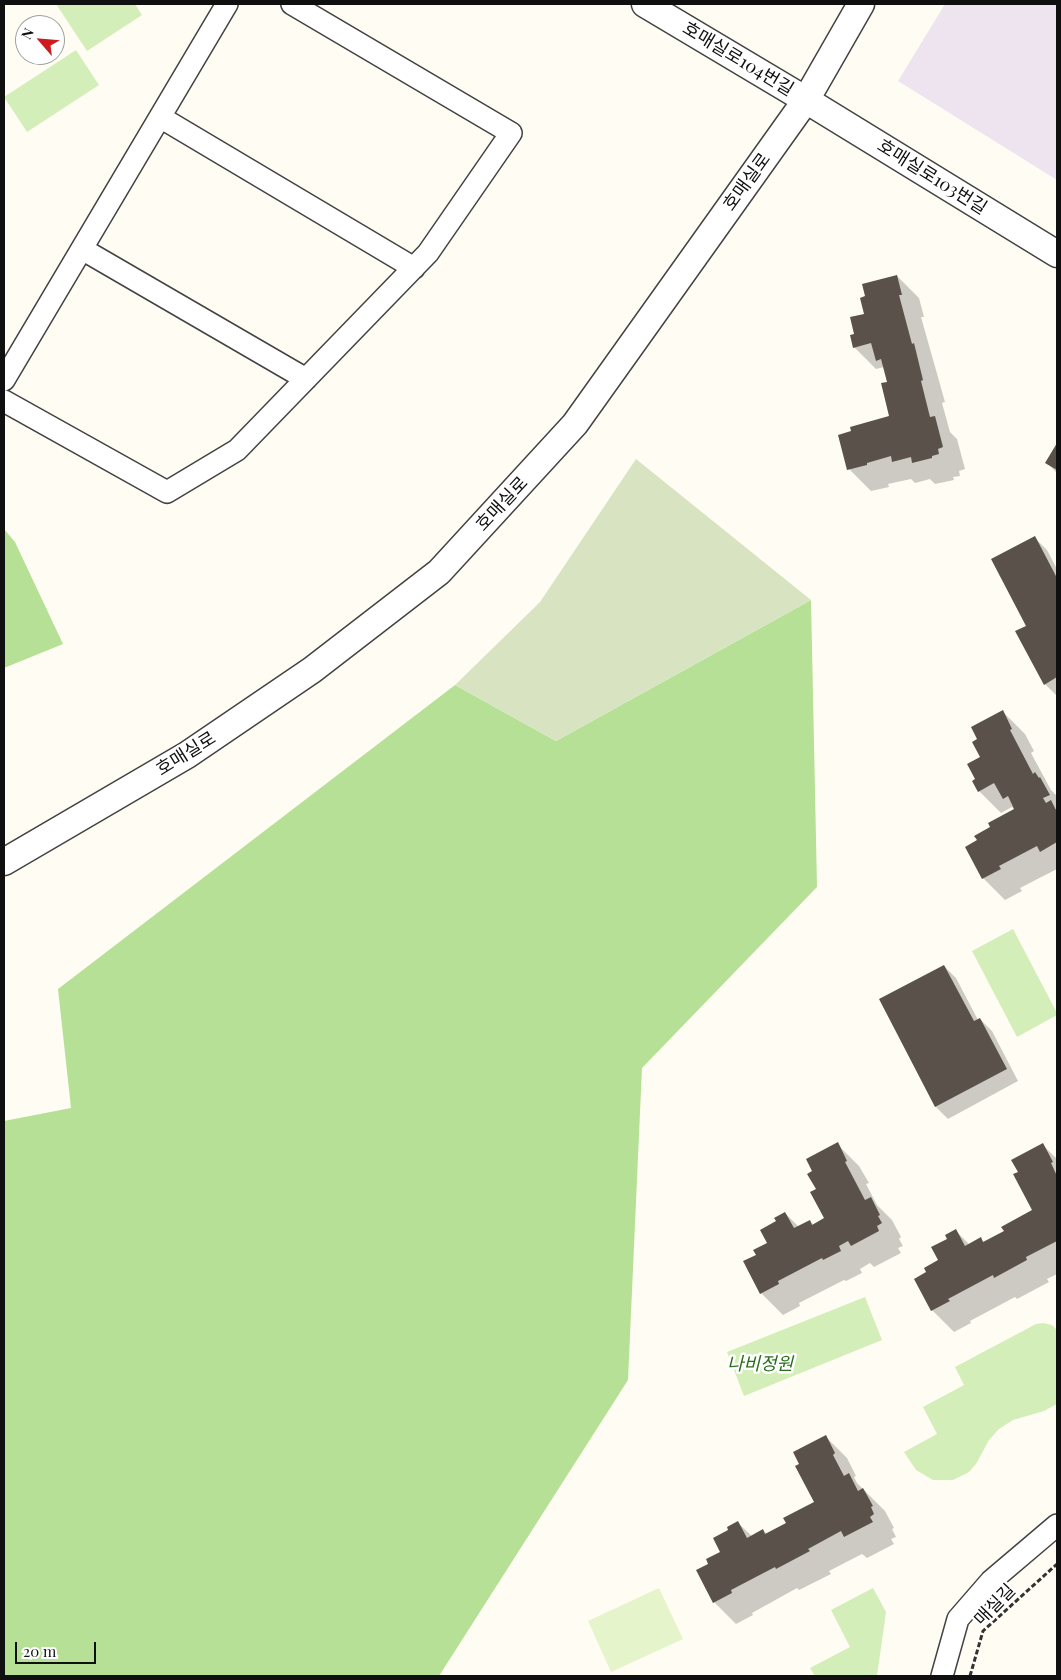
<!DOCTYPE html>
<meta charset="utf-8">
<style>
body{margin:0}
#map{position:relative;width:1061px;height:1680px;overflow:hidden;background:#fffdf3;font-family:"Playfair Display",serif}
canvas{display:block}
.frame{position:absolute;inset:0;border:5px solid #101010;pointer-events:none}
.north{position:absolute;left:15px;top:15px;width:50px;height:50px;box-sizing:border-box;background:#fff;border:1px solid #9f9f9f;border-radius:50%;rotate:297deg;font-size:14px;font-weight:700;line-height:20px;text-align:center;color:#101010}
.north::after{content:'';display:block;margin:auto;width:18px;height:22px;background:#cd1b20;clip-path:polygon(50% 0,100% 100%,50% 72%,0 100%)}
.scale{position:absolute;left:15px;top:1642px;width:81px;height:22px;box-sizing:border-box;border:2px solid #101010;border-top:0;padding-left:6px;font-size:15px;line-height:18px;white-space:nowrap;color:#101010;-webkit-text-stroke:4px #fff;paint-order:stroke}
</style>
<div id="map">
<canvas width="1061" height="1680"></canvas>
<div class="frame"></div>
<div class="north">N</div>
<div class="scale">20 m</div>
</div>
<script>
const c = document.querySelector('canvas').getContext('2d');
c.lineJoin = 'round';
function fillPath(path, color) { c.fillStyle = color; c.fill(path, 'evenodd'); }
const poly = rows => new Path2D(rows.map(r => 'M' + r).join(''));
function stroke(path, color, width, dash) { c.strokeStyle = color; c.lineWidth = width; c.lineCap = dash ? 'butt' : 'round'; c.setLineDash(dash || []); c.stroke(path); }
function write(font, color, halo, rows, align = 'center') {
  c.font = font + ' "Playfair Display","Noto Sans KR",serif'; c.lineWidth = 5; c.setLineDash([]); c.textBaseline = 'middle'; c.strokeStyle = halo; c.fillStyle = color; for (const [text, x, y, turn = 0] of rows) {
    c.save(); c.translate(x, y); c.rotate((+turn || 0) * Math.PI / 180); c.textAlign = isNaN(turn) ? turn : align; if (halo) c.strokeText(text, 0, 0); c.fillText(text, 0, 0); c.restore();
  }
}
const industrial = poly([
 [945,4,1057,4,1057,180,898,81]
]);
const green = poly([
 [56,4,135,4,142,15,87,51],
 [76,50,99,85,27,132,4,97],
 [1013,929,1057,1013,1057,1015,1017,1037,972,951],
 [865,1297,882,1340,744,1396,727,1352],
 [1043,1323,1052,1325,1057,1330,1057,1404,1044,1411,1013,1420,999,1429,989,1440,976,1464,969,1472,953,1480,933,1480,916,1470,904,1452,937,1434,923,1407,964,1385,955,1367,1036,1324],
 [873,1588,886,1612,877,1676,815,1676,810,1668,850,1647,831,1610]
]);
const forest = poly([
 [4,529,15,542,63,644,4,668],
 [811,600,817,887,642,1068,628,1380,439,1676,4,1676,4,1121,71,1108,58,989,455,685,556,741]
]);
const cemetery = poly([
 [636,459,811,600,556,741,455,685,540,602]
]);
const pitch = poly([
 [659,1588,683,1639,611,1672,588,1621]
]);
const shadow = poly([
 [897,276,919,298,924,317,921,317,945,402,942,403,950,432,957,439,965,469,959,471,960,476,953,477,954,480,935,484,930,479,915,483,911,479,888,484,889,487,871,491,849,469,853,432,891,417,888,383,884,367,876,369,854,347,855,335,865,315],
 [1057,445,1057,473,1047,463],
 [1035,538,1047,550,1057,569,1057,696,1045,684,1028,626],
 [1003,712,1025,734,1034,751,1031,753,1051,790,1057,796,1057,869,1020,888,1022,891,1005,900,983,878,979,841,992,828,1015,810,1012,807,1001,813,979,791,977,779,982,757,979,740],
 [944,966,956,978,978,1020,980,1019,992,1031,1018,1081,948,1119,936,1107,880,1000],
 [837,1144,859,1166,869,1183,866,1184,877,1205,892,1220,901,1237,899,1239,903,1246,898,1248,901,1253,874,1267,870,1263,860,1269,862,1273,846,1281,844,1280,799,1303,800,1306,783,1315,761,1293,757,1255,769,1243,778,1222,785,1213,799,1227,810,1221,814,1225,825,1219,817,1190],
 [1043,1145,1057,1159,1057,1274,1047,1279,1049,1282,1017,1299,1015,1297,970,1321,971,1323,954,1332,932,1310,928,1273,940,1261,948,1239,956,1231,970,1245,981,1239,984,1243,1005,1232,1034,1211,1019,1173],
 [825,1436,847,1458,856,1476,854,1477,857,1483,885,1511,894,1528,892,1529,896,1537,891,1539,894,1544,867,1558,862,1554,829,1571,831,1574,799,1590,797,1588,752,1613,753,1615,736,1624,714,1602,710,1564,722,1552,730,1531,738,1523,752,1536,763,1530,767,1534,787,1524,815,1502]
]);
const building = poly([
 [897,275,902,295,899,295,912,344,914,343,923,380,921,381,930,417,935,416,943,447,938,449,939,454,932,456,932,458,912,463,911,457,892,462,891,456,867,463,867,465,847,470,838,435,851,431,850,427,889,416,881,383,887,382,881,359,876,361,871,343,853,348,850,335,854,334,850,317,864,314,860,298,865,296,862,284],
 [1057,443,1057,470,1045,463],
 [1035,536,1057,578,1057,677,1044,685,1015,631,1026,626,991,559],
 [1003,710,1012,729,1010,730,1033,774,1035,772,1039,778,1040,777,1050,795,1043,798,1046,803,1051,800,1057,812,1057,842,1040,852,1037,846,999,866,1001,869,982,879,965,847,977,840,974,836,990,827,988,823,1014,809,1008,796,1003,799,994,783,978,792,972,781,975,779,967,764,980,757,972,742,977,739,971,727],
 [944,965,974,1021,980,1018,1007,1069,935,1107,879,999],
 [838,1142,847,1161,845,1162,865,1200,871,1197,880,1215,878,1216,882,1223,877,1226,879,1231,851,1246,848,1241,839,1246,841,1251,823,1260,822,1258,778,1281,779,1284,760,1294,743,1261,756,1255,753,1250,767,1243,760,1230,776,1221,774,1218,785,1212,794,1228,810,1220,812,1225,824,1218,810,1192,816,1189,807,1174,812,1171,806,1159],
 [1043,1143,1053,1162,1051,1163,1057,1176,1057,1241,1026,1257,1027,1260,994,1278,993,1275,948,1299,950,1301,931,1311,914,1279,926,1272,924,1268,938,1260,931,1247,947,1239,945,1235,956,1229,965,1246,981,1237,983,1242,1004,1231,1001,1227,1032,1210,1013,1174,1018,1172,1011,1160],
 [826,1435,835,1453,833,1455,844,1476,849,1473,858,1491,863,1488,873,1506,871,1507,874,1514,870,1517,873,1522,844,1537,841,1531,808,1549,810,1551,776,1569,775,1567,731,1590,732,1593,713,1603,696,1570,708,1564,706,1559,720,1552,713,1538,728,1530,727,1527,738,1521,747,1538,763,1529,765,1534,786,1523,783,1518,814,1502,795,1466,799,1464,793,1452]
]);
const path = poly([
 [970,1676,983,1631,1057,1564]
]);
const minor = poly([
 [160,117,414,268],
 [82,249,306,379],
 [4,380,227,4],
 [4,401,167,492,237,450,428,253,511,133,292,4],
 [942,1676,958,1619,991,1581,1057,1525]
]);
const tertiary = poly([
 [645,4,806,100,1057,254],
 [4,862,187,755,312,670,439,572,575,424,806,100,861,4]
]);
const streetNames = [
 ["호매실로104번길",738,59,31],
 ["호매실로103번길",932,177,32],
 ["호매실로",747,182,-54],
 ["호매실로",502,504,-47],
 ["호매실로",186,754,-32],
 ["매실길",995,1605,-46]
];
const parkNames = [
 ["나비정원",760,1364]
];
fillPath(industrial, '#eee4ef');
fillPath(green, '#d3eeb8');
fillPath(forest, '#b6e096');
fillPath(cemetery, '#d8e4c1');
fillPath(pitch, '#e5f4cb');
fillPath(shadow, '#0003');
fillPath(building, '#5a514b');
stroke(minor, '#434343', 24);
stroke(tertiary, '#434343', 29);
stroke(path, '#323232', 3, [5, 2.5]);
stroke(minor, '#fff', 21);
stroke(tertiary, '#fff', 26);
write('18px', '#101010', '#fff', streetNames);
write('italic 18px', '#296e1a', '#fff', parkNames);
</script>
